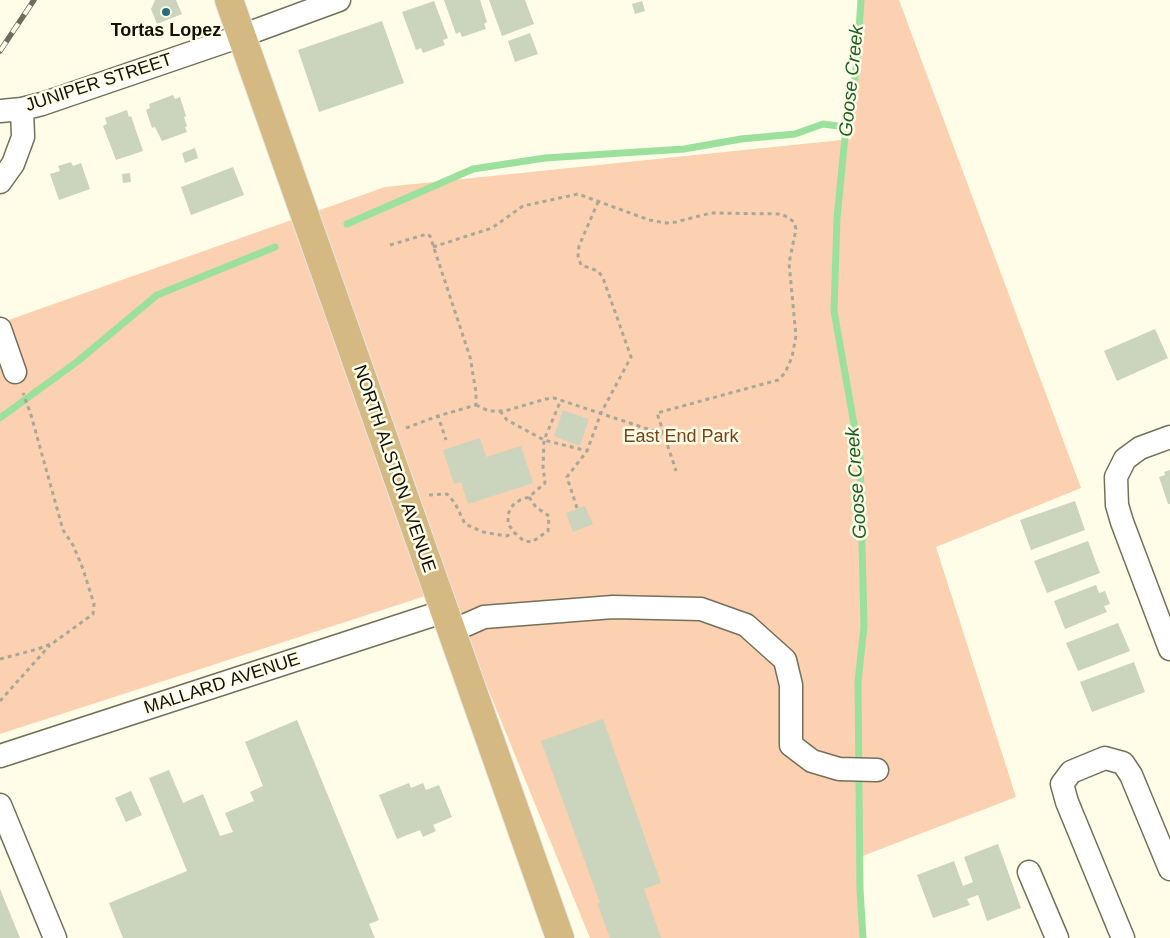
<!DOCTYPE html>
<style>
body{margin:0}
canvas{display:block;background:#fffde8}
</style>
<canvas width="1170" height="938"></canvas>
<script>
const c = document.querySelector('canvas').getContext('2d');
c.lineJoin = 'round';
function fillPath(path, color) { c.fillStyle = color; c.fill(path, 'evenodd'); }
const poly = rows => new Path2D(rows.map(r => 'M' + r).join(''));
function stroke(path, color, width, dash) { c.strokeStyle = color; c.lineWidth = width; c.lineCap = dash ? 'butt' : 'round'; c.setLineDash(dash || []); c.stroke(path); }
function write(font, color, halo, rows, align = 'center') {
  c.font = font + ' Arial,sans-serif'; c.lineWidth = 5; c.setLineDash([]); c.textBaseline = 'middle'; c.strokeStyle = halo; c.fillStyle = color; for (const [text, x, y, turn = 0] of rows) {
    c.save(); c.translate(x, y); c.rotate((+turn || 0) * Math.PI / 180); c.textAlign = isNaN(turn) ? turn : align; if (halo) c.strokeText(text, 0, 0); c.fillText(text, 0, 0); c.restore();
  }
}
const green = poly([
 [860,0,899,0,1081,488,936,547,1016,797,860,857,860,889,863,938,590,938,447,589,0,734,0,323,385,187,851,139,860,60,853,42]
]);
const stream = poly([
 [861,0,857,59,853,97,846,127,837,218,834,311,860,458,864,626,858,682,860,889,863,938],
 [347,224,473,169,545,158,684,149,741,139,795,134,823,124,846,127],
 [0,418,78,361,157,295,275,247]
]);
const building = poly([
 [155,0,176,0,182,14,157,24,151,9],
 [444,0,480,0,487,22,484,24,486,29,462,37,460,32,456,34],
 [489,0,525,0,534,24,502,36],
 [434,1,448,38,443,40,445,45,423,53,421,48,416,50,402,12],
 [642,1,645,11,635,14,632,4],
 [382,21,404,83,319,112,298,50],
 [530,33,538,54,515,62,508,41],
 [173,95,175,99,180,97,186,116,184,117,187,126,185,127,187,132,162,141,155,127,152,128,146,110,150,108,149,104],
 [127,110,129,117,131,116,143,151,116,160,103,126,107,124,105,118],
 [195,148,198,158,185,163,182,153],
 [71,162,73,166,81,163,90,189,59,200,50,174,60,171,58,166],
 [233,167,244,195,191,215,181,187],
 [130,173,131,182,123,183,122,174],
 [1155,329,1168,358,1117,381,1104,351],
 [563,410,589,419,580,446,554,436],
 [480,438,486,457,521,446,533,483,468,504,461,482,454,484,443,450],
 [1170,470,1170,504,1168,504,1159,477,1165,475,1164,472],
 [1075,501,1085,530,1031,550,1020,520],
 [585,506,593,524,573,532,566,513],
 [1088,541,1100,573,1047,593,1034,561],
 [1096,585,1099,593,1105,591,1110,604,1104,606,1107,612,1065,629,1054,601],
 [1118,623,1130,651,1078,671,1066,643],
 [1134,662,1145,692,1092,712,1080,682],
 [603,719,661,883,644,889,661,938,610,938,597,903,600,903,541,741],
 [297,720,379,920,369,924,375,938,123,938,109,903,187,871,149,778,169,770,183,803,203,794,220,836,233,832,225,813,254,801,250,792,263,786,245,742],
 [409,783,411,788,423,783,426,790,439,785,452,817,433,825,436,831,423,837,420,830,397,839,379,795],
 [131,791,142,815,126,822,115,798],
 [998,844,1021,908,987,921,978,895,967,899,970,905,933,918,917,875,954,861,963,886,973,882,964,857],
 [0,889,20,938,0,938]
]);
const path = poly([
 [390,245,427,234,430,236,470,357,476,392,476,405,438,416,446,440],
 [433,247,492,228,523,206,578,194,649,220,666,223,676,222,711,213,781,214,789,218,794,222,796,229,789,263,796,336,792,357,785,373,778,380,657,413,676,471],
 [476,405,489,411,505,411,546,399,554,398,663,434],
 [500,411,507,420,544,440,587,451],
 [406,428,438,416],
 [429,495,447,494,455,503,465,524,483,532,506,536,515,533],
 [529,497,536,507,549,516,548,531,532,542,524,541,515,533,508,524,508,514,513,505,520,500,529,497,545,483,543,467,544,440,561,400],
 [577,508,567,477,587,451,601,413,631,357,603,278,598,271,581,265,578,256,579,246,598,202],
 [0,659,38,649,53,643,93,614,94,604,83,569,73,545,63,530,31,415,23,393],
 [0,701,50,645]
]);
const minor = poly([
 [0,111,22,109,42,104,241,36,339,0],
 [0,182,13,164,23,137,22,109],
 [0,329,15,372],
 [1170,437,1140,448,1125,459,1116,477,1117,505,1122,522,1170,649],
 [452,631,484,617,613,607,701,609,746,625,785,660,791,685,791,745,812,761,839,769,877,770],
 [0,756,445,611],
 [0,805,55,938],
 [1029,872,1057,938],
 [1123,938,1067,802,1062,784,1071,772,1105,758,1123,763,1131,775,1170,869]
]);
const major = poly([
 [229,0,560,938]
]);
const rail = poly([
 [0,51,34,0]
]);
const markers = [
 [166,12,5,"#266e7a"]
];
const poiNames = [
 ["Tortas Lopez",166,31]
];
const streetNames = [
 ["JUNIPER STREET",99,83,-18],
 ["NORTH ALSTON AVENUE",394,469,71],
 ["MALLARD AVENUE",222,684,-18]
];
const parkNames = [
 ["East End Park",681,437]
];
const waterNames = [
 ["Goose Creek",852,81,-84],
 ["Goose Creek",857,483,-94]
];
fillPath(green, '#fbd1b1');
stroke(stream, '#9ce09e', 7);
fillPath(building, '#cbd4bc');
stroke(minor, '#737059', 25);
stroke(major, '#e7e7e6', 30);
stroke(path, '#a9a797', 3, [4, 4]);
stroke(minor, '#fff', 22);
stroke(major, '#d4b983', 28);
stroke(rail, '#6e6d5f', 5.5);
stroke(rail, '#fffde8', 4, [11]);
for (const [x, y, r, color] of markers) { const dot = new Path2D(); dot.arc(x, y, r, 0, 2 * Math.PI); c.fillStyle = color; c.fill(dot); stroke(dot, '#fffde8', 2); }
write('bold 18px', '#121108', '#fffde8', poiNames);
write('18px', '#121108', '#fffde8', streetNames);
write('18px', '#734319', '#fffde8', parkNames);
write('italic 19px', '#1a5f23', '#fffde8', waterNames);
</script>
